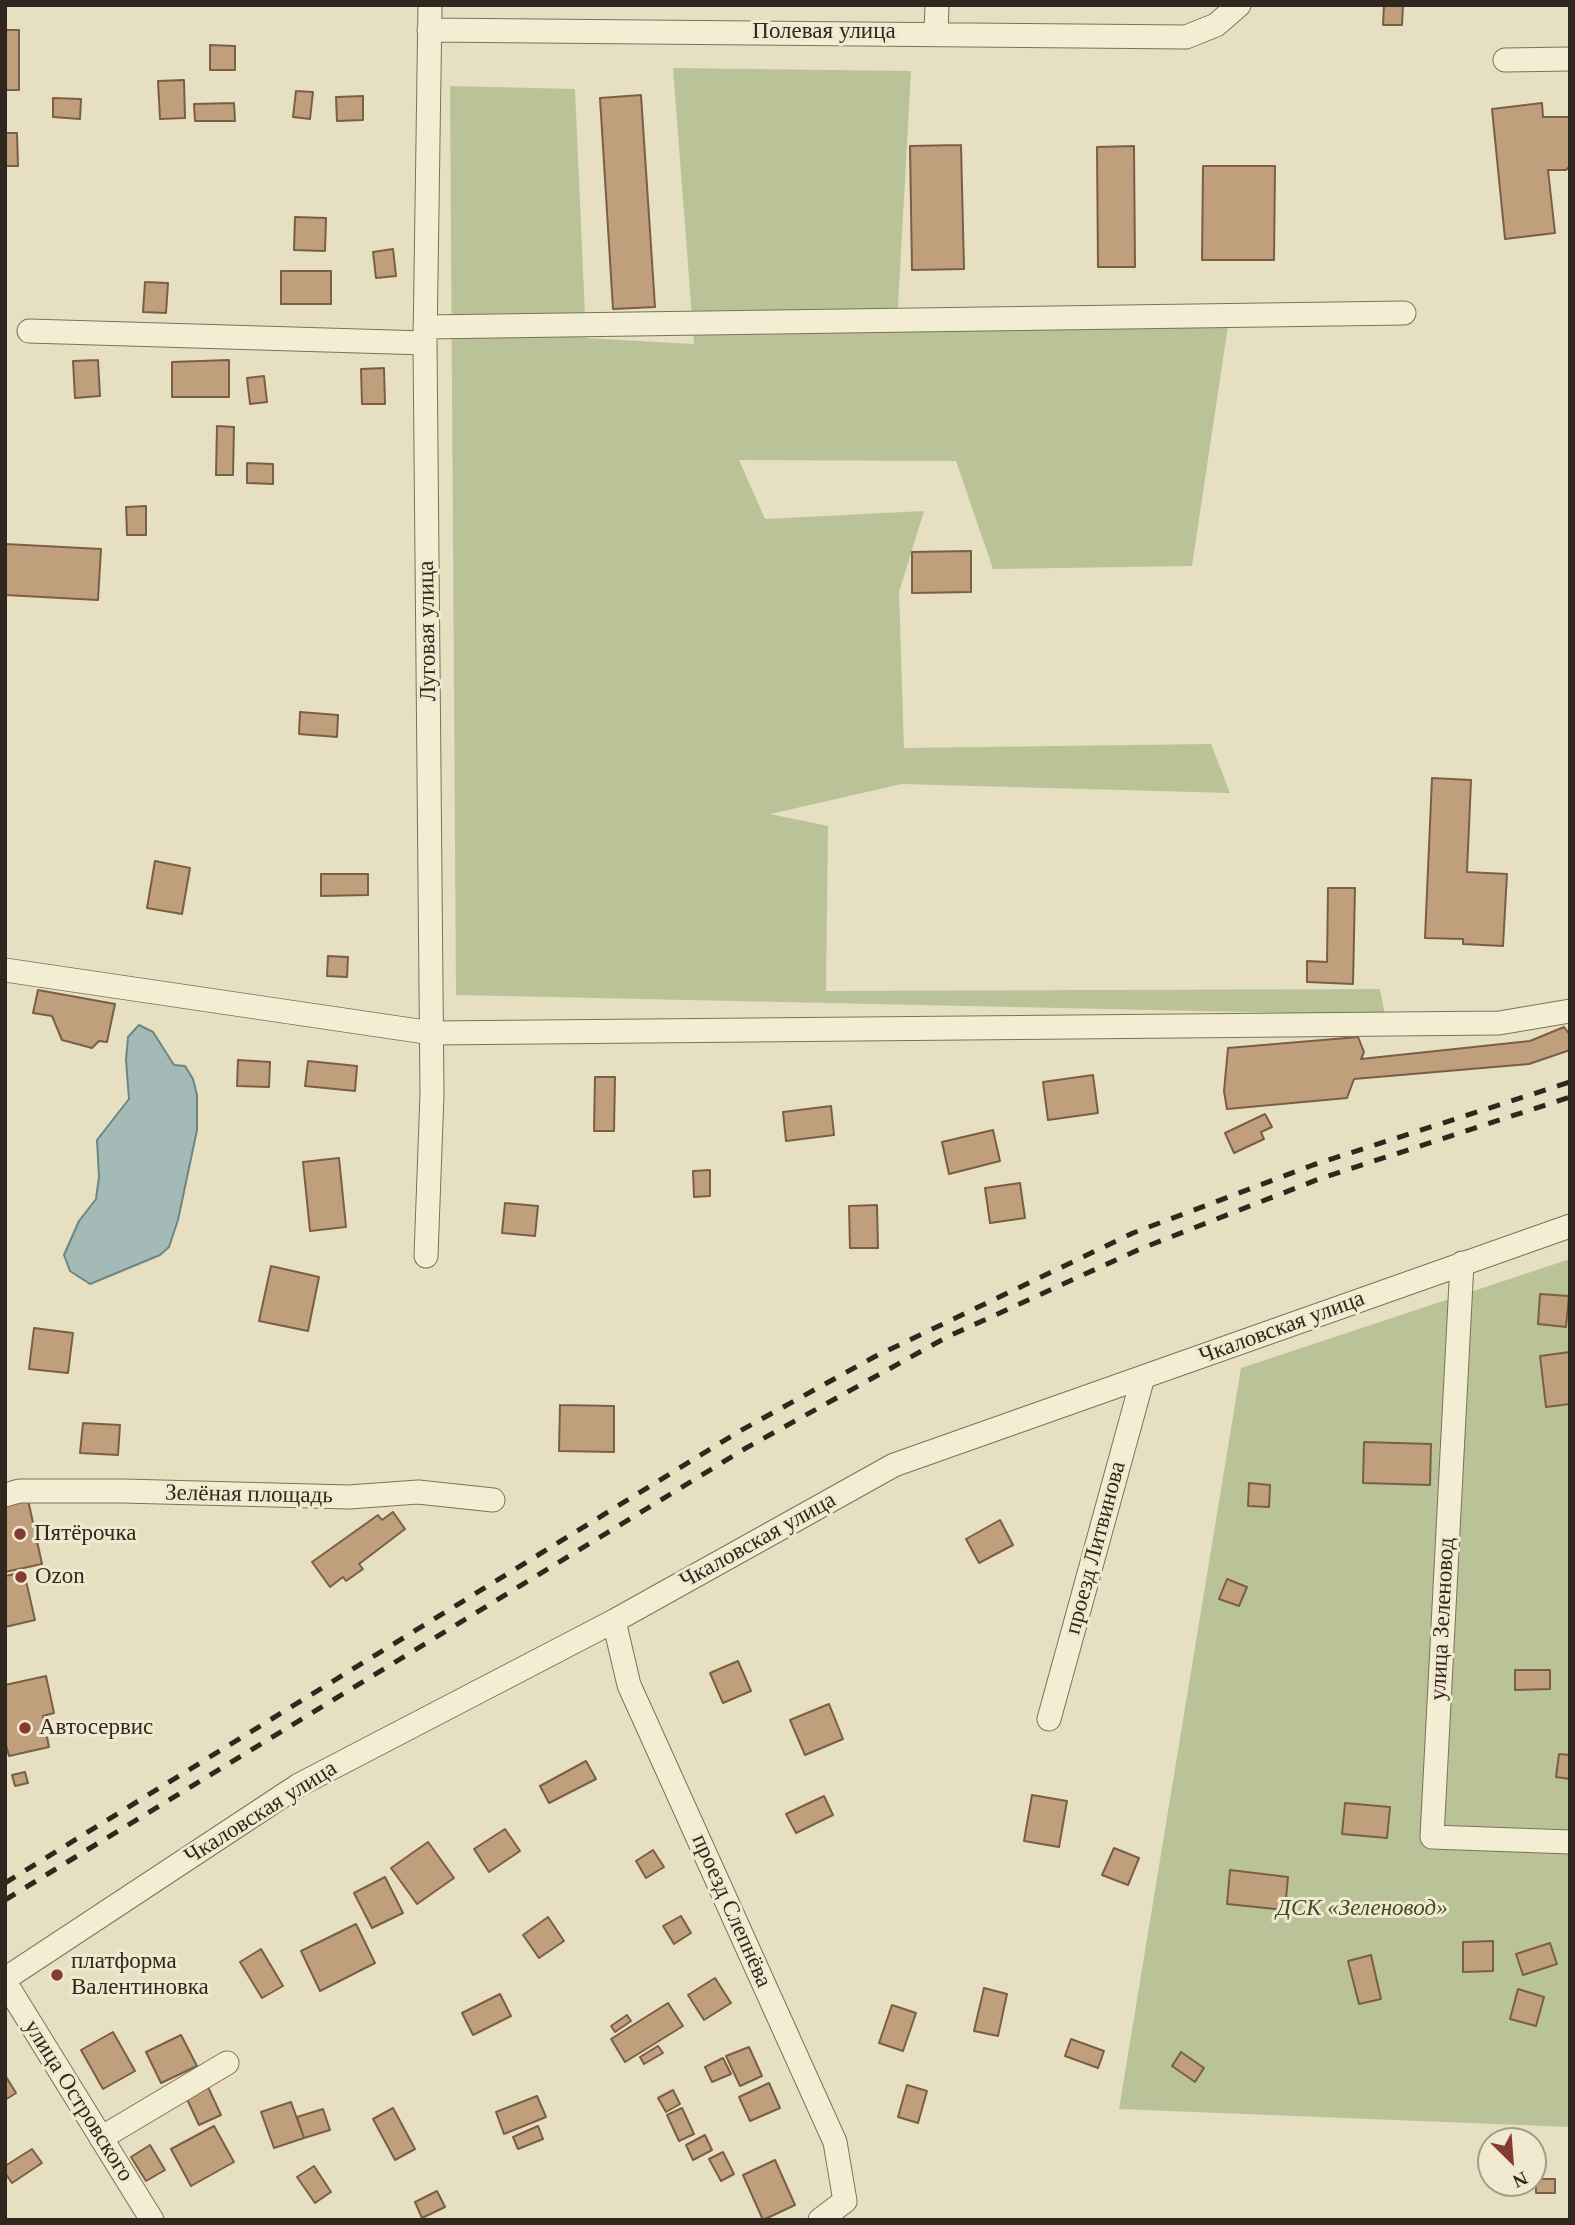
<!DOCTYPE html>
<meta charset="utf-8">
<style>
body{margin:0}
#map{position:relative;width:1575px;height:2225px;overflow:hidden;background:#e7dfc2;font-family:Georgia,serif}
canvas{display:block}
.frame{position:absolute;inset:0;border:7px solid #30281e;pointer-events:none}
.north{position:absolute;left:1477px;top:2127px;width:70px;height:70px;box-sizing:border-box;background:#f0e9d0;border:2px solid #a39c89;border-radius:50%;rotate:155deg;font-size:19px;font-weight:700;line-height:28px;text-align:center;color:#30281e}
.north::after{content:'';display:block;margin:auto;width:24px;height:32px;background:#853a34;clip-path:polygon(50% 0,100% 100%,50% 72%,0 100%)}
</style>
<div id="map">
<canvas width="1575" height="2225"></canvas>
<div class="frame"></div>
<div class="north">N</div>
</div>
<script>
const c = document.querySelector('canvas').getContext('2d');
c.lineJoin = 'round';
function fillPath(path, color) { c.fillStyle = color; c.fill(path, 'evenodd'); }
const poly = rows => new Path2D(rows.map(r => 'M' + r).join(''));
function stroke(path, color, width, dash) { c.strokeStyle = color; c.lineWidth = width; c.lineCap = dash ? 'butt' : 'round'; c.setLineDash(dash || []); c.stroke(path); }
function write(font, color, halo, rows, align = 'center') {
  c.font = font + ' Georgia,serif'; c.lineWidth = 6; c.setLineDash([]); c.textBaseline = 'middle'; c.strokeStyle = halo; c.fillStyle = color; for (const [text, x, y, turn = 0] of rows) {
    c.save(); c.translate(x, y); c.rotate((+turn || 0) * Math.PI / 180); c.textAlign = isNaN(turn) ? turn : align; if (halo) c.strokeText(text, 0, 0); c.fillText(text, 0, 0); c.restore();
  }
}
const green = poly([
 [673,68,911,71,897,325,1228,326,1192,566,993,569,956,461,739,460,765,519,924,511,899,592,904,748,1211,744,1230,793,902,784,770,814,828,826,826,991,1380,989,1385,1015,456,995,450,86,575,89,586,338,694,344],
 [1570,1259,1570,2127,1119,2109,1241,1368]
]);
const water = poly([
 [139,1025,153,1032,174,1065,185,1066,193,1079,197,1095,197,1130,178,1220,169,1247,160,1255,90,1284,70,1271,64,1255,79,1221,96,1199,99,1177,97,1140,129,1099,126,1060,128,1037,139,1025]
]);
const building = poly([
 [1384,5,1403,5,1402,25,1383,25,1384,5],
 [5,30,19,30,19,90,5,90,5,30],
 [210,45,235,46,235,70,210,70,210,45],
 [184,80,185,118,160,119,158,81,184,80],
 [296,91,313,92,310,119,293,117,296,91],
 [641,95,655,307,613,309,600,98,641,95],
 [363,96,363,120,337,121,336,97,363,96],
 [53,98,81,99,80,119,53,117,53,98],
 [234,103,235,121,195,121,194,104,234,103],
 [1542,103,1543,117,1570,117,1570,166,1566,170,1548,170,1555,233,1505,239,1492,109,1542,103],
 [5,133,17,133,18,166,5,166,5,133],
 [961,145,964,269,912,270,910,146,961,145],
 [1134,146,1135,267,1098,267,1097,147,1134,146],
 [1203,166,1275,166,1274,260,1202,260,1203,166],
 [295,217,326,218,325,251,294,250,295,217],
 [393,249,396,276,376,278,373,252,393,249],
 [281,271,331,271,331,304,281,304,281,271],
 [145,282,168,283,166,313,143,312,145,282],
 [98,360,100,396,75,398,73,361,98,360],
 [229,360,229,397,172,397,172,362,229,360],
 [384,368,385,404,362,404,361,369,384,368],
 [264,376,267,402,250,404,247,378,264,376],
 [217,426,234,427,233,475,216,475,217,426],
 [247,463,273,464,273,484,247,483,247,463],
 [146,506,146,535,127,535,126,507,146,506],
 [5,544,101,549,98,600,5,595,5,544],
 [971,551,971,592,912,593,912,552,971,551],
 [300,712,338,715,337,737,299,734,300,712],
 [1432,778,1471,780,1467,872,1507,874,1503,946,1463,944,1463,939,1425,938,1432,778],
 [155,861,190,868,182,914,147,908,155,861],
 [321,874,368,874,368,895,321,896,321,874],
 [1328,888,1355,888,1353,984,1307,982,1307,961,1327,962,1328,888],
 [328,956,348,957,347,977,327,976,328,956],
 [38,990,115,1004,107,1042,99,1041,92,1048,62,1040,52,1016,33,1013,38,990],
 [1564,1027,1570,1035,1570,1050,1529,1064,1354,1079,1347,1098,1227,1109,1224,1091,1228,1048,1358,1037,1364,1052,1361,1059,1530,1041,1564,1027],
 [238,1060,270,1062,269,1087,237,1086,238,1060],
 [308,1061,357,1066,355,1091,305,1086,308,1061],
 [1093,1075,1098,1113,1048,1120,1043,1082,1093,1075],
 [595,1077,615,1077,614,1131,594,1131,595,1077],
 [831,1106,834,1135,786,1141,783,1112,831,1106],
 [1265,1114,1272,1127,1261,1132,1264,1139,1234,1153,1225,1133,1265,1114],
 [993,1130,1000,1161,949,1174,942,1142,993,1130],
 [339,1158,346,1227,310,1231,303,1162,339,1158],
 [710,1170,710,1196,694,1197,693,1171,710,1170],
 [1020,1183,1025,1218,990,1223,985,1188,1020,1183],
 [505,1203,538,1206,535,1236,502,1233,505,1203],
 [877,1205,878,1248,850,1248,849,1206,877,1205],
 [271,1266,319,1277,308,1331,259,1321,271,1266],
 [1540,1294,1569,1296,1566,1327,1538,1324,1540,1294],
 [34,1328,73,1333,68,1373,29,1369,34,1328],
 [1570,1352,1570,1404,1546,1407,1540,1356,1570,1352],
 [560,1405,614,1406,614,1452,559,1451,560,1405],
 [83,1423,120,1425,118,1455,80,1453,83,1423],
 [1364,1442,1431,1444,1430,1485,1363,1483,1364,1442],
 [1249,1483,1270,1485,1269,1507,1248,1506,1249,1483],
 [28,1500,42,1564,5,1572,5,1505,28,1500],
 [393,1512,405,1529,359,1564,363,1569,346,1581,343,1577,330,1587,312,1562,378,1515,382,1520,393,1512],
 [1000,1520,1013,1545,979,1563,966,1539,1000,1520],
 [24,1572,35,1620,5,1627,5,1576,24,1572],
 [1227,1579,1247,1587,1239,1606,1219,1599,1227,1579],
 [738,1661,751,1691,723,1703,710,1673,738,1661],
 [1515,1670,1550,1670,1550,1689,1515,1690,1515,1670],
 [46,1676,54,1713,43,1716,49,1747,9,1756,5,1741,5,1685,46,1676],
 [829,1704,843,1739,805,1755,790,1720,829,1704],
 [1559,1754,1570,1755,1570,1779,1556,1777,1559,1754],
 [586,1761,596,1779,549,1803,540,1786,586,1761],
 [25,1772,28,1783,15,1786,12,1775,25,1772],
 [1032,1795,1067,1801,1059,1847,1024,1841,1032,1795],
 [824,1796,833,1815,796,1833,786,1814,824,1796],
 [1345,1803,1390,1807,1387,1838,1342,1834,1345,1803],
 [505,1829,520,1851,489,1872,474,1849,505,1829],
 [428,1842,454,1878,417,1904,391,1868,428,1842],
 [1114,1848,1139,1858,1128,1885,1102,1875,1114,1848],
 [653,1850,664,1867,646,1878,636,1861,653,1850],
 [1230,1870,1288,1877,1285,1910,1227,1904,1230,1870],
 [385,1877,403,1913,372,1928,354,1893,385,1877],
 [681,1916,691,1933,674,1944,663,1926,681,1916],
 [548,1917,564,1941,539,1958,523,1935,548,1917],
 [356,1924,375,1963,320,1991,301,1951,356,1924],
 [1493,1941,1493,1971,1463,1972,1463,1942,1493,1941],
 [1550,1943,1557,1964,1523,1975,1516,1954,1550,1943],
 [261,1949,283,1986,262,1998,240,1962,261,1949],
 [1371,1955,1381,1999,1359,2004,1348,1961,1371,1955],
 [715,1978,731,2003,704,2020,688,1995,715,1978],
 [984,1988,1007,1994,998,2036,974,2031,984,1988],
 [1518,1989,1544,1997,1536,2026,1510,2019,1518,1989],
 [500,1994,511,2016,473,2035,462,2013,500,1994],
 [668,2003,683,2026,625,2062,611,2039,668,2003],
 [892,2005,916,2013,903,2051,879,2043,892,2005],
 [627,2015,631,2021,615,2032,611,2026,627,2015],
 [113,2032,135,2071,103,2089,81,2050,113,2032],
 [181,2035,197,2066,161,2083,146,2052,181,2035],
 [1071,2039,1104,2051,1098,2068,1065,2056,1071,2039],
 [658,2046,663,2053,644,2064,640,2057,658,2046],
 [749,2047,762,2076,740,2086,726,2056,749,2047],
 [1181,2052,1204,2068,1195,2082,1172,2066,1181,2052],
 [723,2058,731,2074,712,2082,705,2067,723,2058],
 [5,2075,16,2093,5,2100,5,2075],
 [769,2083,780,2108,750,2121,739,2097,769,2083],
 [907,2085,927,2091,918,2123,898,2117,907,2085],
 [208,2087,221,2115,199,2125,186,2097,208,2087],
 [673,2090,680,2104,666,2112,658,2098,673,2090],
 [537,2096,546,2117,504,2134,496,2112,537,2096],
 [291,2102,304,2138,274,2148,261,2112,291,2102],
 [393,2108,415,2149,395,2160,373,2119,393,2108],
 [682,2108,694,2134,679,2141,667,2115,682,2108],
 [323,2109,330,2130,304,2138,297,2117,323,2109],
 [214,2126,234,2162,191,2186,171,2149,214,2126],
 [538,2126,543,2139,518,2149,513,2137,538,2126],
 [705,2135,712,2150,693,2160,686,2145,705,2135],
 [150,2145,165,2170,146,2181,131,2157,150,2145],
 [32,2149,42,2163,12,2183,5,2173,5,2166,32,2149],
 [723,2152,734,2174,721,2181,709,2159,723,2152],
 [775,2160,795,2205,763,2220,743,2175,775,2160],
 [314,2166,331,2192,315,2203,297,2177,314,2166],
 [1536,2179,1555,2179,1555,2193,1536,2193,1536,2179],
 [437,2191,445,2207,422,2218,415,2202,437,2191]
]);
const minor = poly([
 [429,30,1186,37,1216,25,1239,5],
 [936,32,937,5],
 [1505,60,1570,59],
 [425,327,1404,313],
 [29,331,425,343],
 [5,970,432,1033,1499,1023,1570,1011],
 [426,1256,432,1094,425,343,430,5],
 [1462,1263,1432,1837,1570,1842],
 [5,1495,19,1491,123,1491,349,1497,418,1492,493,1500],
 [614,1621,629,1685,835,2142,845,2201,820,2220],
 [1049,1719,1143,1377],
 [5,1979,299,1785,614,1621,894,1465,1570,1226],
 [5,1982,152,2220],
 [101,2138,227,2063]
]);
const rail = poly([
 [5,1883,738,1432,874,1357,1133,1233,1313,1165,1570,1082],
 [5,1900,746,1448,947,1337,1140,1249,1319,1179,1570,1097]
]);
const markers = [
 [20,1534,7,"#853a34"],
 [21,1577,7,"#853a34"],
 [25,1728,7,"#853a34"],
 [57,1975,7,"#853a34"]
];
const streetNames = [
 ["Полевая улица",824,32],
 ["Луговая улица",428,631,-91],
 ["Чкаловская улица",1282,1328,-20],
 ["Зелёная площадь",249,1495,1],
 ["Чкаловская улица",758,1541,-29],
 ["проезд Литвинова",1096,1548,-75],
 ["улица Зеленовод",1443,1619,-87],
 ["Чкаловская улица",261,1813,-32],
 ["проезд Слепнёва",731,1911,66],
 ["улица Островского",78,2101,58]
];
const poiNames = [
 ["Пятёрочка",34,1534],
 ["Ozon",35,1577],
 ["Автосервис",39,1728],
 ["платформа",71,1962],
 ["Валентиновка",71,1988]
];
const parkNames = [
 ["ДСК «Зеленовод»",1362,1909]
];
fillPath(green, '#bac398');
fillPath(water, '#a4bab6');
stroke(water, '#6c8782', 2);
fillPath(building, '#c09f7c');
stroke(building, '#7a5e45', 2);
stroke(minor, '#7e715b', 25);
stroke(minor, '#f3edd4', 23);
stroke(rail, '#30281e', 5, [12, 12]);
for (const [x, y, r, color] of markers) { const dot = new Path2D(); dot.arc(x, y, r, 0, 2 * Math.PI); c.fillStyle = color; c.fill(dot); stroke(dot, '#f0e9d0', 2.5); }
write('23px', '#30281e', '#f0e9d0', streetNames);
write('23px', '#30281e', '#f0e9d0', poiNames, 'left');
write('italic 23px', '#3e4a27', '#f0e9d0', parkNames);
</script>
